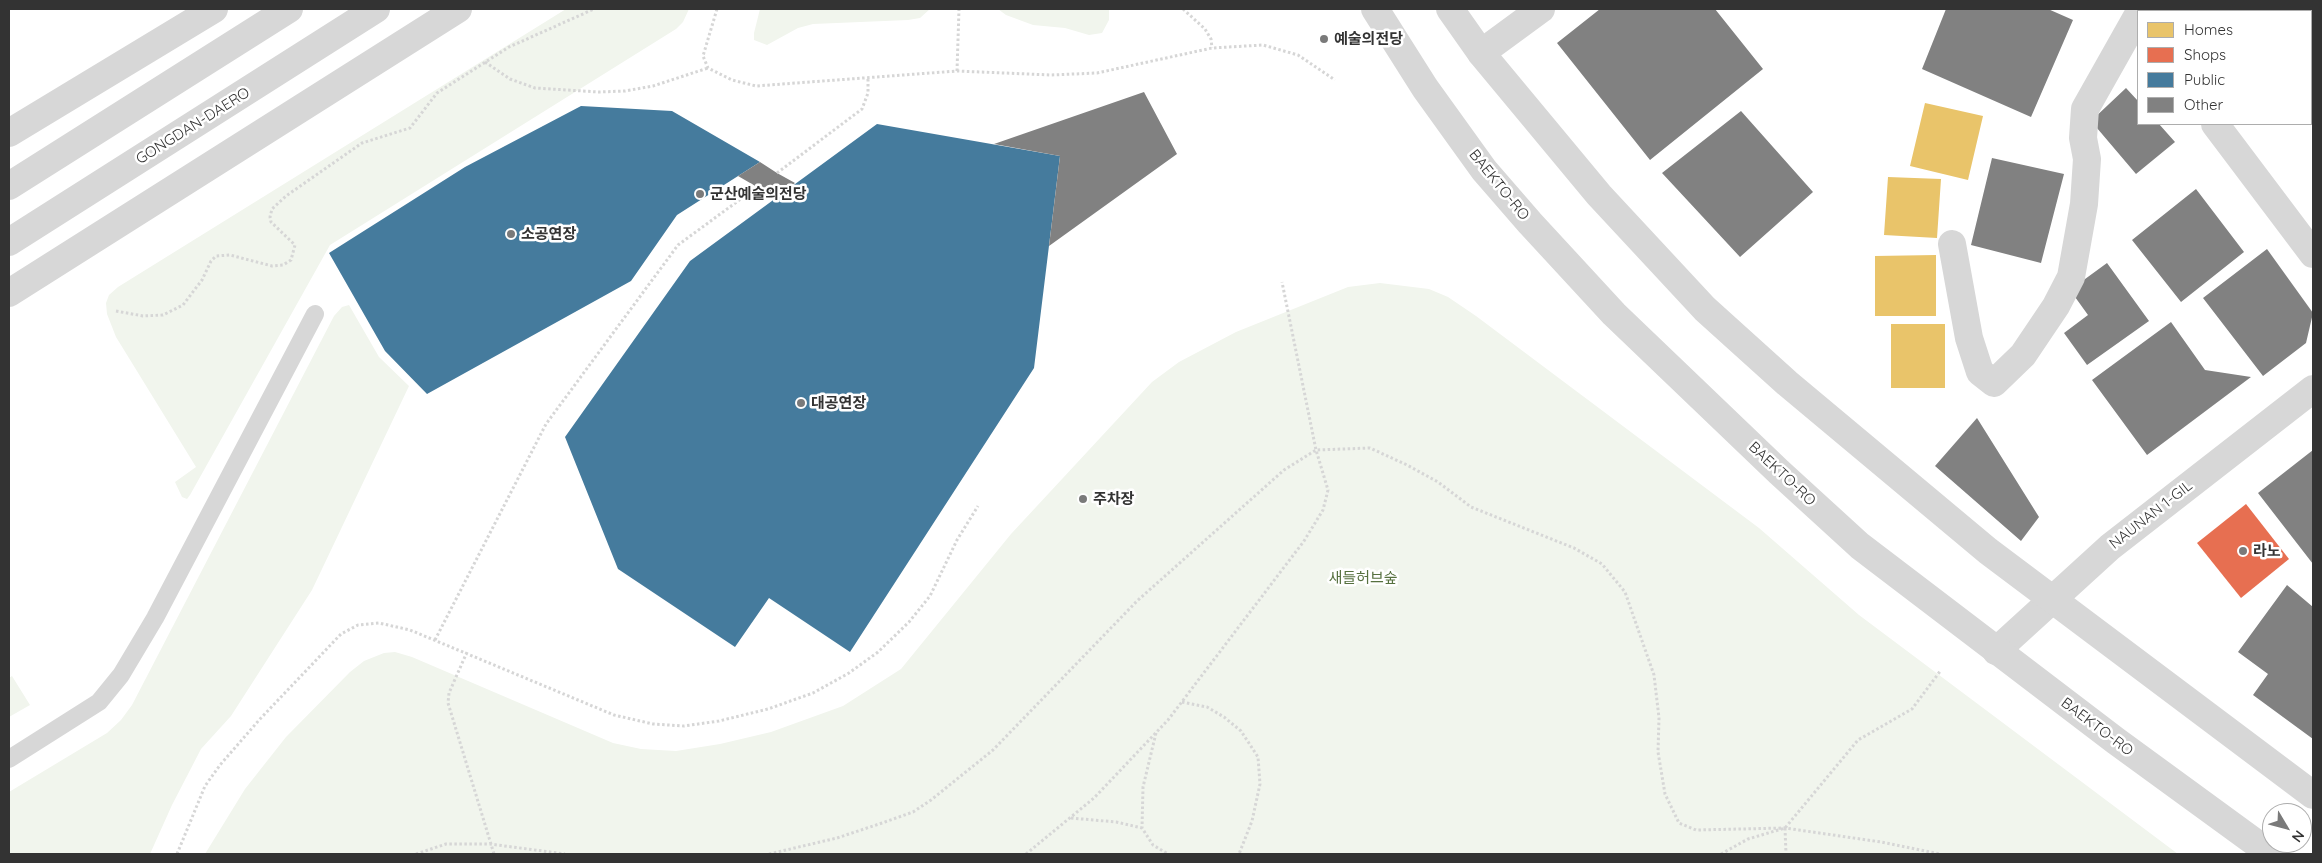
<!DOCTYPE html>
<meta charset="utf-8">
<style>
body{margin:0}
#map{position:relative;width:2322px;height:863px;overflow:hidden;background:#fff;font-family:Quicksand,sans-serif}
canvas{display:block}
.frame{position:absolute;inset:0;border:10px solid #333;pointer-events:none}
.legend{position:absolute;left:2137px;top:10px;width:175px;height:115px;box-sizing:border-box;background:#fff;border:1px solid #adadad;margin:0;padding:6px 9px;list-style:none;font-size:15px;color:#333}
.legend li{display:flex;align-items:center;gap:10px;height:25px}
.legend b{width:25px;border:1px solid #adadad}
.north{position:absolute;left:2262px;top:803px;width:50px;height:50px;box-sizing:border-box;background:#fff;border:1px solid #adadad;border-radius:50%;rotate:127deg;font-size:14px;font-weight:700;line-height:20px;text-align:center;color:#333}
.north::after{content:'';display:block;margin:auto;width:18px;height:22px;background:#7a7a7a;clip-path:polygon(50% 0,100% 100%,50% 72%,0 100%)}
</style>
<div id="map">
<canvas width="2322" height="863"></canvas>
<div class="frame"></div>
<ul class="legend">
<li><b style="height:14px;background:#e9c46a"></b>Homes</li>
<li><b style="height:14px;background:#e76f51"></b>Shops</li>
<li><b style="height:14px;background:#457b9d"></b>Public</li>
<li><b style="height:14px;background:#818181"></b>Other</li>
</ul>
<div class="north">N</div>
</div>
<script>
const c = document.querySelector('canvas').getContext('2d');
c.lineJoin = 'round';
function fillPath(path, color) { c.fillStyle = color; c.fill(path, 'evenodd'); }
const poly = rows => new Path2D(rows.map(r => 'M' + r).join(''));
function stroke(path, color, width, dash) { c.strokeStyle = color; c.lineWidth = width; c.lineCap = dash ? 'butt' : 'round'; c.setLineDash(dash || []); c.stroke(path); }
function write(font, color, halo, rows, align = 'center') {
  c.font = font + ' Quicksand,"Noto Sans KR",sans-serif'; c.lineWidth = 5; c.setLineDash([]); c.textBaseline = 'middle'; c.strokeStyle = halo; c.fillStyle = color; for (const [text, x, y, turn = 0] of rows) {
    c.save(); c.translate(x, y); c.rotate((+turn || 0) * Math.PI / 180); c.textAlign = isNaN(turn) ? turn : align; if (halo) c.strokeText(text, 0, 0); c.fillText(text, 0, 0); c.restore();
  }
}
const green = poly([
 [566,9,689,9,683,22,676,29,330,245,190,495,187,499,182,497,175,482,196,467,116,337,107,314,106,303,109,295,118,287],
 [760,9,930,9,920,18,908,20,813,24,798,28,767,45,754,40,754,33],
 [998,9,1109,9,1109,20,1102,33,1089,35,1065,28,1033,25,1006,15],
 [1380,283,1429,289,1448,297,1476,316,1759,528,1859,615,2178,854,205,854,245,789,286,737,350,672,364,661,384,653,395,652,412,657,613,743,641,749,676,751,720,744,771,732,843,706,901,669,1011,534,1152,382,1179,362,1236,332,1348,287],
 [349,305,379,357,409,386,312,590,231,716,201,749,172,805,150,854,9,854,9,792,107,733,121,720,132,705,334,316,342,307],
 [12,676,30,705,9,717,9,678]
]);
const homes = poly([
 [1925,103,1983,116,1968,180,1910,166],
 [1888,177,1941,179,1937,238,1884,235],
 [1936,255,1936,316,1875,316,1875,256],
 [1891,324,1945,324,1945,388,1891,388]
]);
const shops = poly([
 [2246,504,2289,559,2241,598,2197,543]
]);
const public = poly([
 [581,106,672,111,760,162,677,215,631,281,427,394,385,351,329,253,465,167],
 [877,124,1060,156,1034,368,850,652,769,598,735,647,618,569,565,437,690,261]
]);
const building = poly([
 [1600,9,1715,9,1763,69,1650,160,1557,43],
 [1946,9,2048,9,2073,20,2031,117,1922,69],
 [2126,88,2138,101,2138,124,2159,124,2175,142,2136,174,2091,121],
 [1144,92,1177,154,1049,246,1060,156,994,144],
 [1741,111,1813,192,1740,257,1662,173],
 [1992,158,2064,174,2041,263,1971,245],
 [760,162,777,173,795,183,776,198,738,176],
 [2196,189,2244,252,2181,302,2132,240],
 [2267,249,2313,313,2306,343,2263,376,2203,298],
 [2107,263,2149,321,2087,365,2064,333,2088,315,2070,290],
 [2171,322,2205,370,2251,377,2147,455,2092,380],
 [1977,418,2039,517,2021,541,1935,466],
 [2313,450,2313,564,2258,493],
 [2287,585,2313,607,2313,739,2253,695,2268,674,2238,652]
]);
const path = poly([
 [717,9,703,56,708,68,732,80,756,86,957,71,1051,75,1097,73,1212,48,1263,45,1298,55,1335,80],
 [1183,9,1205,29,1211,39,1212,48],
 [485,62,510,79,535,88,599,92,625,91,653,86,708,68],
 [957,71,959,9],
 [777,173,862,109,868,93,868,77],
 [116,311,143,316,163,315,183,305,202,280,211,261,216,256,230,255,272,266,283,265,291,260,295,245,271,222,270,217,272,209,286,196,362,143,410,128,437,93,509,47,594,9],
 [435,640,546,424,678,245,757,187],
 [467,652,449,693,448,703,494,854],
 [1182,702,1207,707,1224,717,1241,731,1258,757,1260,784,1252,821,1239,854],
 [1156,733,1143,787,1142,828,1153,845,1168,854],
 [1071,818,1116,822,1142,828],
 [1785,828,1786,854],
 [177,854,205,786,220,765,260,719,341,634,358,625,379,623,410,630,614,715,653,724,684,726,719,721,768,709,813,693,849,673,878,652,909,622,930,596,957,540,978,506],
 [416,854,446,844,490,844,565,854],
 [769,854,837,838,882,823,913,812,931,800,993,750,1137,601,1284,470,1316,450,1370,448,1407,465,1438,482,1471,507,1574,548,1602,564,1625,592,1654,675,1659,718,1658,752,1665,794,1679,823,1696,830,1785,828,1881,842,1940,854],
 [1026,854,1094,798,1168,720,1304,541,1323,510,1328,490,1316,450,1282,282],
 [1721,854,1748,839,1785,828,1858,740,1912,709,1941,670]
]);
const service = poly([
 [9,759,99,702,121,675,155,618,315,314]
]);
const minor = poly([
 [1481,53,1541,9],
 [2215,124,2313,254],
 [1952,244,1969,338,1980,372,1994,383,2023,355,2056,306,2071,277,2084,204,2087,159,2083,138,2085,109,2138,15],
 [1996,651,2110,547,2313,389]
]);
const tertiary = poly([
 [1375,9,1425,88,1484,170,1530,223,1614,314,1779,472,1860,546,2116,741,2271,854],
 [1450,9,1481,53,1599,195,1705,309,1787,383,1988,551,2313,795],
 [9,133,214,9],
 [9,186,289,9],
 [9,242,376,9],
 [9,293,458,9]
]);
const markers = [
 [1324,39,5,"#7a7a7a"],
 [700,194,5,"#7a7a7a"],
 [511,234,5,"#7a7a7a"],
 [801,403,5,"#7a7a7a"],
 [1083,499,5,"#7a7a7a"],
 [2243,551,5,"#7a7a7a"]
];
const poiNames = [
 ["예술의전당",1334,39],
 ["군산예술의전당",710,194],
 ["소공연장",521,234],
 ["대공연장",811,403],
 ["주차장",1093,499],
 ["라노",2253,551]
];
const streetNames = [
 ["GONGDAN-DAERO",193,126,-32],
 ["BAEKTO-RO",1499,185,51],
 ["BAEKTO-RO",1782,474,43],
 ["NAUNAN 1-GIL",2151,515,-38],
 ["BAEKTO-RO",2097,727,37]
];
const parkNames = [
 ["새들허브숲",1363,578]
];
fillPath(green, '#f1f5ed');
fillPath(homes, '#e9c46a');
fillPath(shops, '#e76f51');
fillPath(public, '#457b9d');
fillPath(building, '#818181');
stroke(path, '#d6d6d6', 3, [2.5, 2.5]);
stroke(service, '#d7d7d7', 18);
stroke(minor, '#d7d7d7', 28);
stroke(tertiary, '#d7d7d7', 28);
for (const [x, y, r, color] of markers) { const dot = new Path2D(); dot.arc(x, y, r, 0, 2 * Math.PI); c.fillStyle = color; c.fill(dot); stroke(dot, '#fff', 2); }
write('bold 15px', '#333', '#fff', poiNames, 'left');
write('15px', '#333', '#fff', streetNames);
write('15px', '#56703f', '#fff', parkNames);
</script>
